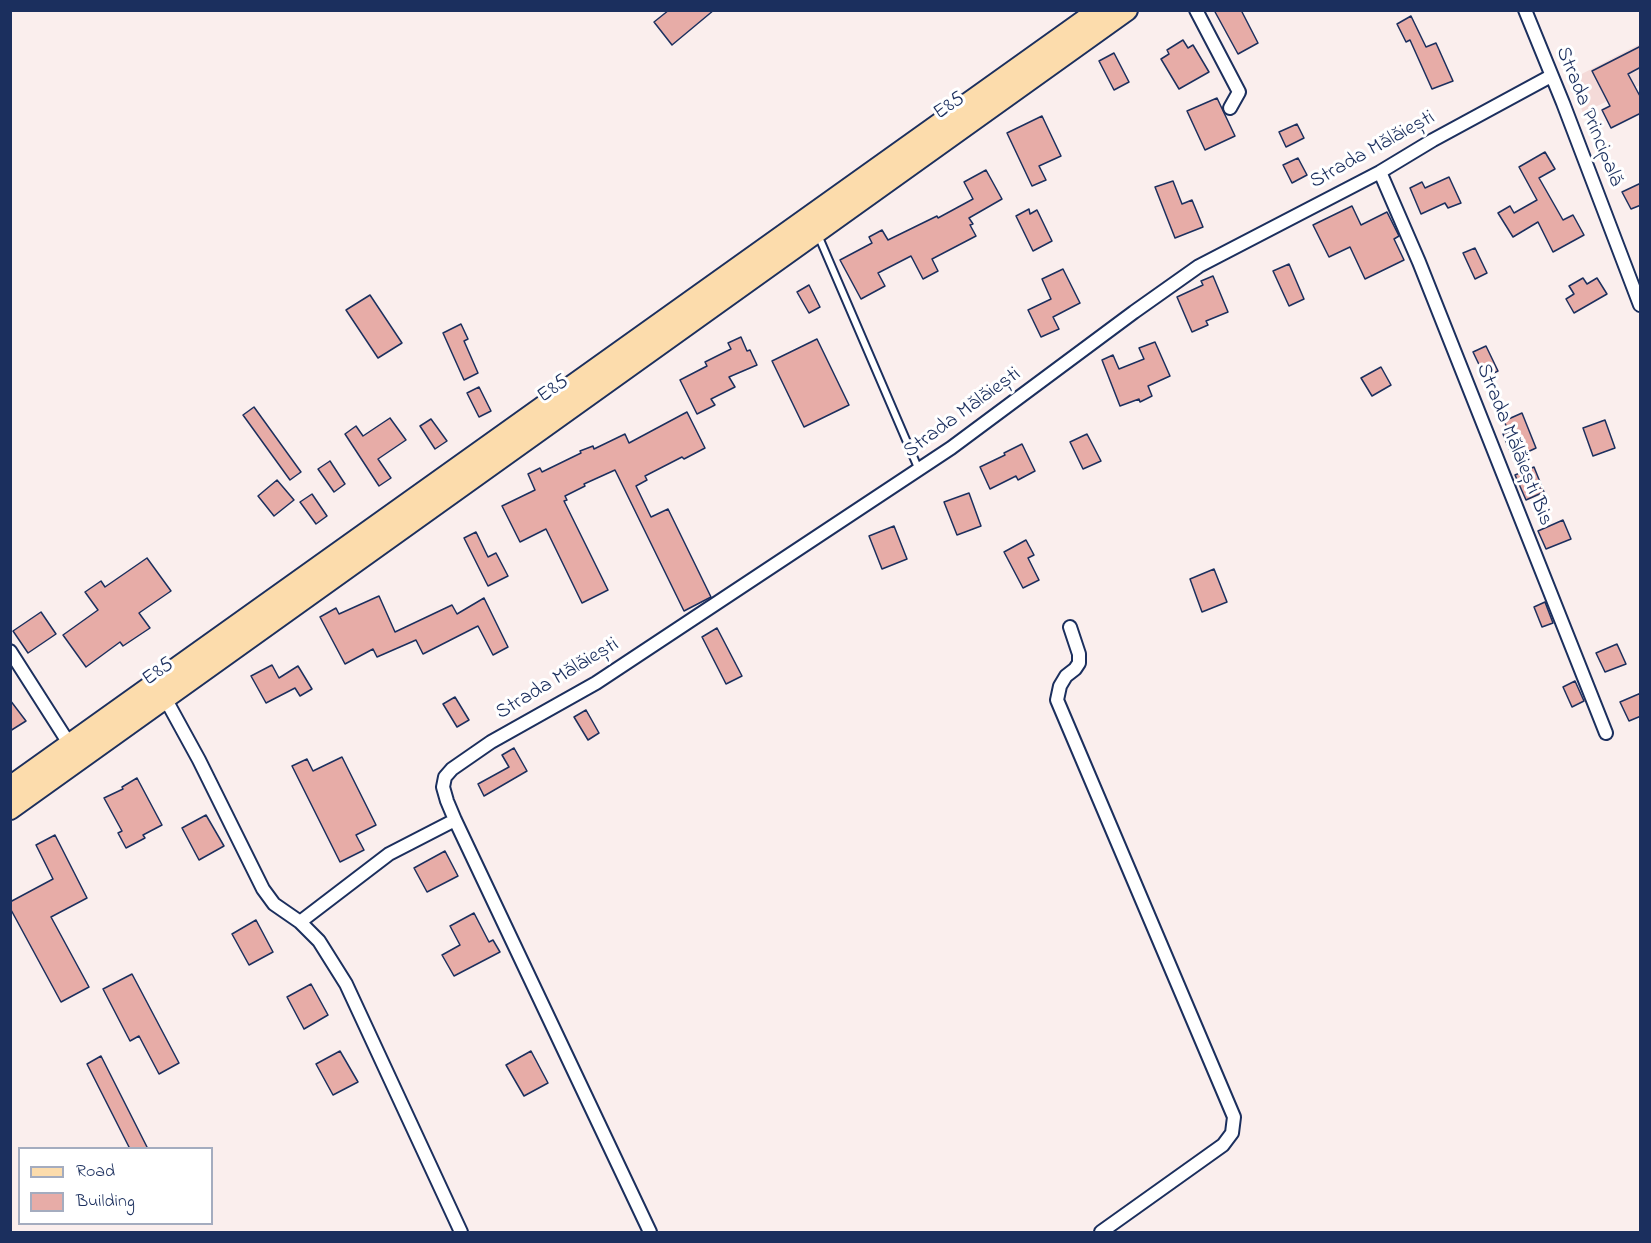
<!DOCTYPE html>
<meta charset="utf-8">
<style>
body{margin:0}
#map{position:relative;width:1651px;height:1243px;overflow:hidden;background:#faeeed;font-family:"Indie Flower",sans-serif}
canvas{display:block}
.frame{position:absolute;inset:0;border:12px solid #1b2f5e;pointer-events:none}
.legend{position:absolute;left:18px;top:1147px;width:195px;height:78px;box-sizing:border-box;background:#fff;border:2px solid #a4acbf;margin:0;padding:8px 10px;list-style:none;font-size:18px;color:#1b2f5e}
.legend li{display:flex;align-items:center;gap:12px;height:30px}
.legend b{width:30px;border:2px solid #a4acbf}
</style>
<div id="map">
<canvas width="1651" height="1243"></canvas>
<div class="frame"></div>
<ul class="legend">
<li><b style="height:8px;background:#fcdcac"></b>Road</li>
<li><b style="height:16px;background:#e7aca7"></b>Building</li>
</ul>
</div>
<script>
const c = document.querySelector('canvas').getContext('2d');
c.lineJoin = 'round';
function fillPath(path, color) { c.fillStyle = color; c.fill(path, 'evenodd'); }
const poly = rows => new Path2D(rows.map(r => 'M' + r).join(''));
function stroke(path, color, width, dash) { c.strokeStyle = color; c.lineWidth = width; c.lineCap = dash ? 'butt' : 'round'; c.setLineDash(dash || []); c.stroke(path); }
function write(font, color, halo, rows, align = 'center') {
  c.font = font + ' "Indie Flower",sans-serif'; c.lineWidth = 6; c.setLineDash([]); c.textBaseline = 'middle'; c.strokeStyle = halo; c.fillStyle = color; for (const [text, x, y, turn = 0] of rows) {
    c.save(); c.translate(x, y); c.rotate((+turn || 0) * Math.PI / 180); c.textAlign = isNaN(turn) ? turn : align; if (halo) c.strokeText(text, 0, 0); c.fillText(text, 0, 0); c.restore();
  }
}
const built = poly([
 [1640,44,1640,85,1583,113,1570,80]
]);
const building = poly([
 [669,10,714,10,672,45,654,22,669,10],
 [1214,10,1241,10,1258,43,1238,54,1214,10],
 [1411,16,1426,47,1436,43,1453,81,1432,89,1410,40,1406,42,1397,24,1411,16],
 [1183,40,1188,48,1193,45,1209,72,1179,89,1161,59,1169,54,1167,50,1183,40],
 [1641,46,1641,67,1628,74,1641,98,1641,113,1611,128,1602,110,1610,106,1592,71,1641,46],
 [1114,53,1129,82,1114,90,1099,61,1114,53],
 [1217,98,1235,136,1205,150,1187,111,1217,98],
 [1042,116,1061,156,1039,166,1046,180,1032,186,1007,133,1042,116],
 [1297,124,1304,138,1286,147,1279,132,1297,124],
 [1545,152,1555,169,1539,178,1563,220,1573,215,1584,235,1553,252,1538,222,1513,237,1498,213,1510,206,1514,213,1537,200,1519,167,1545,152],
 [1298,158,1307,175,1292,183,1283,165,1298,158],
 [986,170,1002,199,969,218,973,224,970,225,976,236,932,259,938,271,923,279,911,256,878,273,885,286,861,299,840,260,872,243,869,237,882,230,888,240,937,216,938,218,973,199,964,182,986,170],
 [1449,177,1461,203,1448,208,1445,203,1421,214,1410,188,1422,182,1425,188,1449,177],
 [1173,181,1182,204,1192,200,1203,227,1175,238,1155,187,1173,181],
 [1641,183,1641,205,1631,209,1622,192,1641,183],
 [1352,206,1361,225,1387,212,1399,236,1394,239,1404,260,1365,279,1350,247,1329,257,1313,225,1352,206],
 [1029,209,1030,214,1037,210,1052,241,1033,251,1016,216,1029,209],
 [1475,248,1487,273,1475,279,1463,253,1475,248],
 [1289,264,1304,299,1289,306,1273,271,1289,264],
 [1063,269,1080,303,1053,317,1059,329,1041,337,1028,310,1051,299,1042,279,1063,269],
 [1213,276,1228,312,1206,321,1208,325,1192,332,1177,297,1203,285,1201,281,1213,276],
 [1583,278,1587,284,1597,278,1607,294,1574,313,1566,299,1574,294,1569,286,1583,278],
 [809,285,820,307,809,313,797,292,809,285],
 [370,295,402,343,378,358,346,310,370,295],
 [461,324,468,339,464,341,478,373,464,380,443,333,461,324],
 [741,337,747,351,750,350,757,365,729,377,735,387,711,399,715,405,697,414,680,380,707,366,705,362,731,349,728,343,741,337],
 [817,339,849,405,804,427,772,361,817,339],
 [1155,342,1170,376,1148,386,1152,396,1140,402,1139,399,1120,406,1102,360,1113,355,1119,369,1144,359,1139,348,1155,342],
 [1486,346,1498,371,1485,377,1473,352,1486,346],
 [1381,367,1391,385,1372,396,1361,378,1381,367],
 [479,387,491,411,479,417,467,393,479,387],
 [254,407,301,472,290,480,243,415,254,407],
 [687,412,705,448,684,459,682,457,645,476,647,480,636,486,651,517,668,509,711,597,684,611,615,470,584,484,585,486,565,496,567,500,564,501,608,590,582,603,546,529,520,542,502,506,535,490,528,474,540,468,542,472,581,453,580,451,593,446,594,449,625,434,629,443,687,412],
 [1522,413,1536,448,1521,455,1518,446,1509,449,1503,434,1509,432,1504,421,1522,413],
 [390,418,406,440,378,459,391,478,379,486,345,434,356,426,363,436,390,418],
 [431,419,447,441,435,449,420,426,431,419],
 [1605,420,1615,448,1593,456,1583,428,1605,420],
 [1087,434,1101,461,1083,469,1070,442,1087,434],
 [1022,444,1035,471,1018,480,1016,476,990,489,980,467,1005,455,1004,453,1022,444],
 [330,461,345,484,334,492,318,469,330,461],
 [1534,467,1544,492,1526,500,1515,475,1534,467],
 [277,480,294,500,274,516,258,496,277,480],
 [969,493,981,526,957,535,944,502,969,493],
 [312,494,327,516,316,524,300,502,312,494],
 [1563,520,1571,539,1546,549,1538,531,1563,520],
 [894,526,907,559,882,569,869,536,894,526],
 [476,532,488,557,496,553,508,576,488,586,464,538,476,532],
 [1026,540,1034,555,1028,558,1039,580,1023,588,1004,552,1026,540],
 [147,558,171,591,139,613,150,628,123,646,120,642,86,667,63,635,98,610,85,592,101,581,105,587,147,558],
 [1214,569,1227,602,1202,612,1190,579,1214,569],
 [379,596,395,632,452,605,457,614,484,598,508,647,493,655,478,626,423,654,416,640,377,657,373,649,345,664,320,617,336,608,339,614,379,596],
 [1545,602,1553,623,1542,627,1534,607,1545,602],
 [41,612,56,634,28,653,13,631,41,612],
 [717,628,742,676,726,684,702,637,717,628],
 [1617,644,1626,664,1605,672,1596,653,1617,644],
 [272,665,279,678,298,666,312,689,300,696,295,688,266,703,251,676,272,665],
 [1575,681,1584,701,1572,707,1563,687,1575,681],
 [1641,693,1641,716,1629,721,1620,702,1641,693],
 [455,697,469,720,457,727,443,704,455,697],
 [10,700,26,721,10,731,10,700],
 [586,710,599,733,588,740,574,717,586,710],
 [514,748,527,771,484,796,478,784,509,767,502,755,514,748],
 [342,757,376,825,356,835,364,850,340,862,292,766,307,759,313,771,342,757],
 [137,778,162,825,143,835,145,838,126,848,118,833,122,831,104,798,123,789,122,787,137,778],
 [206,815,224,846,199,860,182,828,206,815],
 [55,835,87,898,51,917,89,987,61,1002,10,908,10,902,53,879,36,845,55,835],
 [445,851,458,876,427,892,414,868,445,851],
 [474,913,489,942,493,940,500,952,454,976,442,955,460,945,450,926,474,913],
 [256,920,273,952,249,965,232,934,256,920],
 [132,974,179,1063,159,1074,139,1036,130,1041,103,989,132,974],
 [311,984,328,1015,304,1029,287,997,311,984],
 [340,1051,358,1082,333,1095,316,1064,340,1051],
 [531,1051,548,1083,524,1096,506,1065,531,1051],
 [101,1056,148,1149,130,1149,87,1064,101,1056]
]);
const lane = poly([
 [818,235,919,470]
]);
const street = poly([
 [1196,10,1239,92,1230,108],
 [1525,10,1563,103,1640,305],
 [1380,172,1419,262,1606,733],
 [1070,627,1079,654,1079,663,1075,669,1066,676,1060,686,1057,700,1234,1117,1232,1133,1223,1145,1101,1232],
 [10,651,70,745],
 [165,698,199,760,263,889,274,904,300,922,319,941,346,984,461,1232],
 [300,922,389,854,455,820],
 [650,1232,455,820,447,801,443,787,445,777,452,769,491,742,596,683,951,448,1134,312,1199,266,1380,172,1433,140,1551,76]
]);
const primary = poly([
 [10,787,1099,10],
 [10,809,1127,10]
]);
const streetNames = [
 ["E85",950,107,-35],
 ["Strada Principală",1588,117,68],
 ["Strada Mălăiești",1373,151,-29],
 ["E85",554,390,-36],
 ["Strada Mălăiești",963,414,-36],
 ["Strada Mălăiești Bis",1513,445,68],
 ["E85",159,673,-36],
 ["Strada Mălăiești",558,680,-31]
];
fillPath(built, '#f4dad8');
fillPath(building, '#e7aca7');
stroke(building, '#1b2f5e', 1.5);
stroke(lane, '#1b2f5e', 10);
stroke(street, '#1b2f5e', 16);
stroke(primary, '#1b2f5e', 24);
stroke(lane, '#fff', 6);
stroke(street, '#fff', 12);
stroke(primary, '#fcdcac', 20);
write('21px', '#1b2f5e', '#fff', streetNames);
</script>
